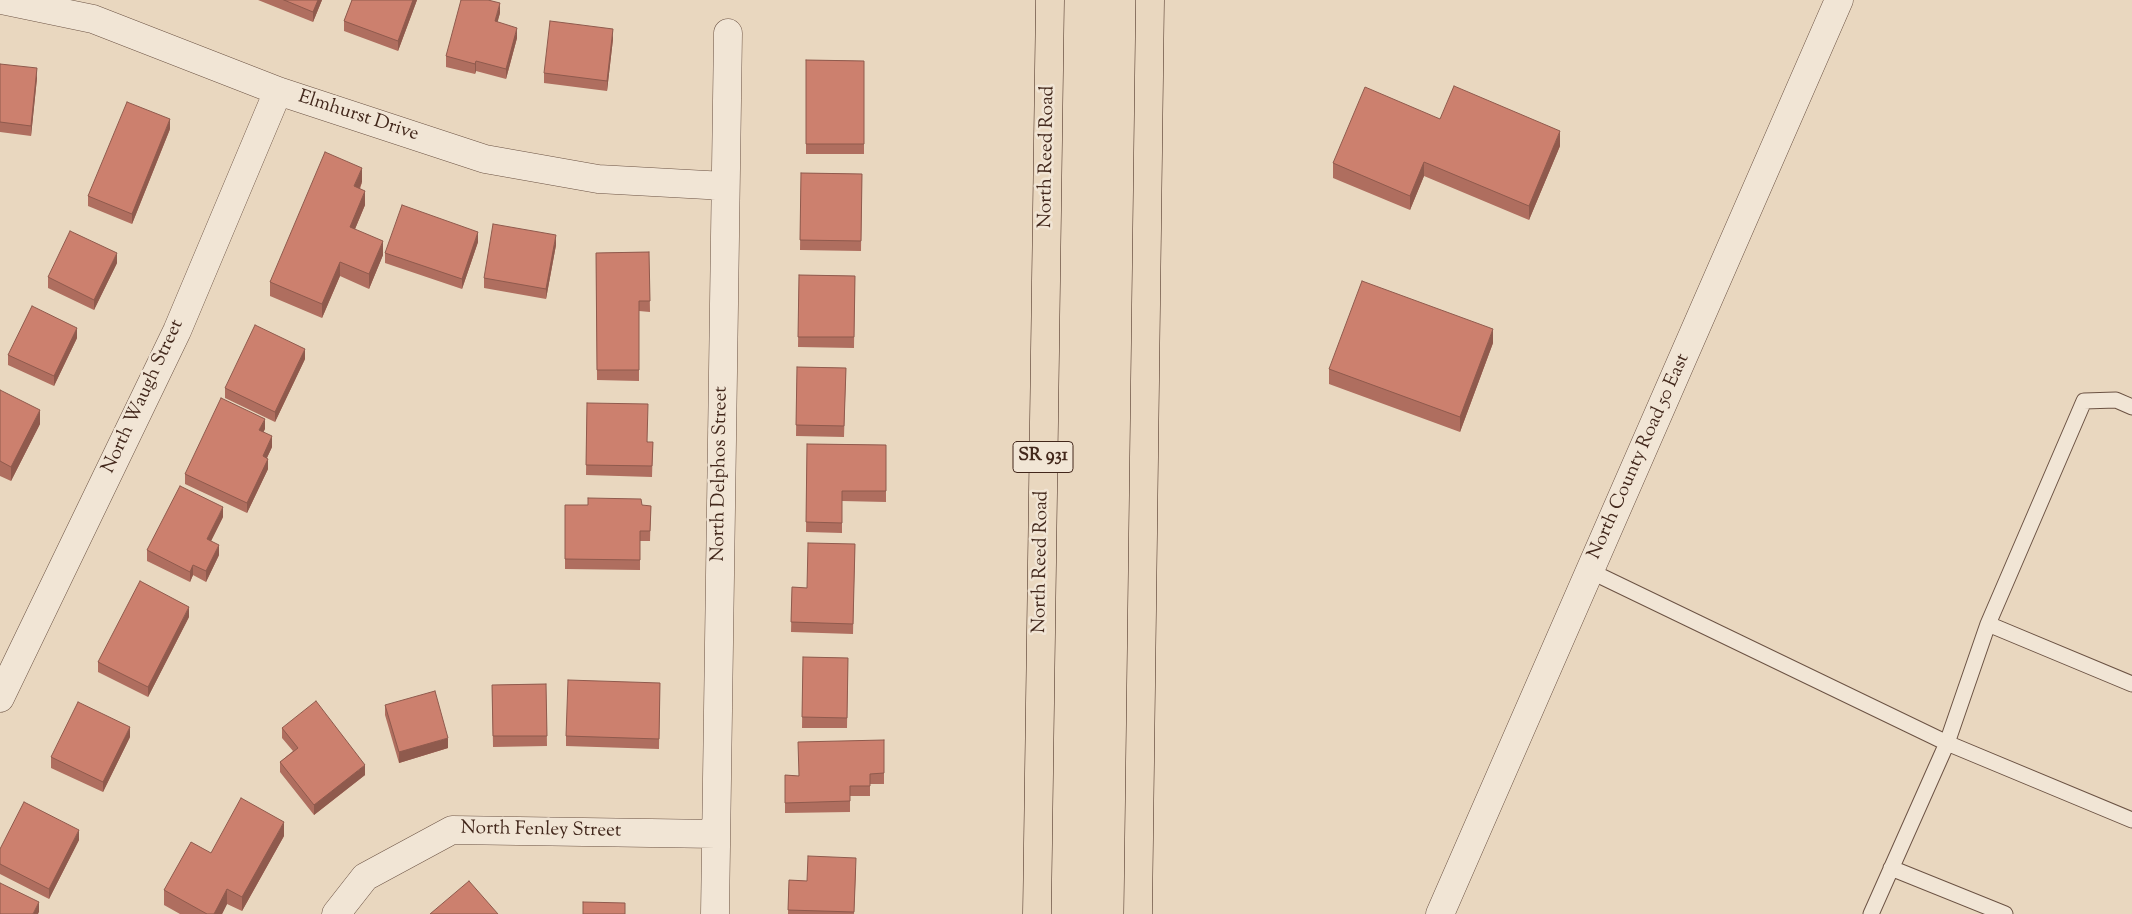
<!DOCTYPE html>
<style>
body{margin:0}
canvas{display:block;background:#e9d7bf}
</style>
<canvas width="2132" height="914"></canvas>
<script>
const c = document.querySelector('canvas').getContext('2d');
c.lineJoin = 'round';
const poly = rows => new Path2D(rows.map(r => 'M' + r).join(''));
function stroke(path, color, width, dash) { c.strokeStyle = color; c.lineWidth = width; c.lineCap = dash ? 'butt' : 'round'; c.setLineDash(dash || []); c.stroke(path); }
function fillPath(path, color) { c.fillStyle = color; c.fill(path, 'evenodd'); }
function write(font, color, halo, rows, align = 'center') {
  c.font = font + ' "Sorts Mill Goudy",serif'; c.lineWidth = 5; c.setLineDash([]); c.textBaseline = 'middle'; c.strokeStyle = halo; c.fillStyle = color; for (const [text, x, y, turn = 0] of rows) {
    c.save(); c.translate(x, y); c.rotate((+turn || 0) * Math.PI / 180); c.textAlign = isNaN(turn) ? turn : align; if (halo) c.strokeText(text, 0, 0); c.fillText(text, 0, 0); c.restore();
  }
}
const service = poly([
 [1590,571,1947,743,2132,820],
 [1988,624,2132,684],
 [1891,868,2005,914],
 [1871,914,1947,743,1988,624,2084,401,2116,400,2132,407]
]);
const minor = poly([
 [1,0,93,19,278,91,485,159,598,179,725,186],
 [0,698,177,331,278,91],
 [336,914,365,877,452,830,716,834],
 [715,914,728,33]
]);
const tertiary = poly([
 [1440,914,1839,0]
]);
const primary = poly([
 [1037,914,1050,0],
 [1138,914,1150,0]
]);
const wall = poly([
 [258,0,322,0,313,22],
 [352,0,417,0,398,51,344,31,344,21],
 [500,13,497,22,517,38,506,79,476,71,475,74,446,67,446,56],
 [613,39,607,91,544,83,544,73],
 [806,60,864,61,864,154,806,154],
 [0,64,37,78,31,136,0,132],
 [1440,119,1560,146,1529,220,1424,176,1410,210,1333,178,1333,163],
 [170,129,132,224,88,206,88,196],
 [801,173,862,174,861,251,800,250],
 [362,182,360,189,365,205,355,229,383,255,369,289,340,276,322,318,270,296,270,282],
 [478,242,462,289,385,263,385,253],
 [556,245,546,299,484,288,484,278],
 [649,252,650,312,639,311,639,381,597,380,596,253],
 [117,263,94,310,48,288,48,277],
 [799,275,855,276,854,348,798,347],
 [77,338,54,386,8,365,8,355],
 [1493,343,1460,432,1329,384,1329,369],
 [305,359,275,422,225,398,225,388],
 [797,367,846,368,844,437,796,436],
 [0,390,40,424,11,481,0,476],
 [587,403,648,442,653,442,652,477,586,475],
 [265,429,263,432,272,447,267,458,268,469,247,513,185,484,185,474],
 [807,444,886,445,886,502,842,501,842,533,806,532],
 [565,505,651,506,650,541,640,541,640,570,565,569],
 [223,517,211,541,219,555,206,582,193,575,190,582,147,561,147,550],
 [855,544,853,634,791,632,792,587,807,588],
 [189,617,148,697,98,672,98,662],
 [803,657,848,658,847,728,802,728],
 [660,683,659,749,566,746,566,736],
 [546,684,547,746,493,747,492,685],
 [385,705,448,748,399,763,385,715],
 [282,728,365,775,314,815,280,772,280,762,293,751,282,738],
 [130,737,103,792,51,768,51,757],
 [884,740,884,784,870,784,870,796,850,796,850,812,785,813,785,775,798,776],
 [284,836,242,911,227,904,222,914,180,914,164,905,164,890,211,853],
 [79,840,49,899,0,874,0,849],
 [856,868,854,914,788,914,789,880,807,881]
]);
const shadedWall = poly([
 [318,0,322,0,313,22,313,12],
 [413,0,417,0,398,51,398,41],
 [500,3,500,13,495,32,495,21],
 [517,28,517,38,506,79,506,69],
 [613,29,613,39,607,91,607,81],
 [476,61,476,71,475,74,475,64],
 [37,68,37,78,31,136,31,126],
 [170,119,170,129,132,224,132,214],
 [1560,131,1560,146,1529,220,1529,206],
 [1424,162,1424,176,1410,210,1410,196],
 [362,168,362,182,354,201,354,186],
 [365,191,365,205,350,241,350,227],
 [478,232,478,242,462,289,462,279],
 [556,235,556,245,546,299,546,289],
 [383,241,383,255,369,289,369,274],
 [117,253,117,263,94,310,94,300],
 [340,262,340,276,322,318,322,304],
 [77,328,77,338,54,386,54,376],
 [1493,329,1493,343,1460,432,1460,417],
 [305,349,305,359,275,422,275,412],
 [40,410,40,424,11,481,11,467],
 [265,419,265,429,259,441,259,430],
 [272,436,272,447,263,466,263,456],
 [268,459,268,469,247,513,247,503],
 [223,507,223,517,207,549,207,539],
 [219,545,219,555,206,582,206,571],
 [193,565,193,575,190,582,190,572],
 [189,607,189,617,148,697,148,687],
 [130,727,130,737,103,792,103,782],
 [448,738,448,748,399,763,399,752],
 [365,765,365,775,314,815,314,805],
 [284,822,284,836,242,911,242,897],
 [79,830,79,840,49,899,49,889],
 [227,889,227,904,222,914,214,914],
 [39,902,39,912,38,914,33,914]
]);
const building = poly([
 [284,0,318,0,313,12,284,0],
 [352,0,413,0,398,41,344,21,352,0],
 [461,0,488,0,500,3,495,21,517,28,506,69,476,61,475,64,446,56,461,0],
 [550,21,613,29,607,81,544,73,550,21],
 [806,60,864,61,864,144,806,144,806,60],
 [0,64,37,68,31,126,0,122,0,64],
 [1454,86,1560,131,1529,206,1424,162,1410,196,1333,163,1365,87,1440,119,1454,86],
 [127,102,170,119,132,214,88,196,127,102],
 [325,152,362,168,354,186,365,191,350,227,383,241,369,274,340,262,322,304,270,282,325,152],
 [801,173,862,174,861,241,800,240,801,173],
 [402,205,478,232,462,279,385,253,402,205],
 [493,224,556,235,546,289,484,278,493,224],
 [70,231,117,253,94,300,48,277,70,231],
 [649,252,650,301,639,301,639,370,597,370,596,253,649,252],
 [799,275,855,276,854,337,798,337,799,275],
 [1362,281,1493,329,1460,417,1329,369,1362,281],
 [32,306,77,328,54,376,8,355,32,306],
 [255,325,305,349,275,412,225,388,255,325],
 [797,367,846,368,844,426,796,425,797,367],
 [0,390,40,410,11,467,0,461,0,390],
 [221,398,265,419,259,430,272,436,263,456,268,459,247,503,185,474,221,398],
 [587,403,648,404,647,442,653,442,652,466,586,465,587,403],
 [807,444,886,445,886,491,842,491,842,523,806,522,807,444],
 [180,486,223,507,207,539,219,545,206,571,193,565,190,572,147,550,180,486],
 [588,498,641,499,642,505,651,506,650,531,640,531,640,560,565,559,565,505,588,505,588,498],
 [808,543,855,544,853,624,791,622,792,587,807,588,808,543],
 [140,581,189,607,148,687,98,662,140,581],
 [803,657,848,658,847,718,802,717,803,657],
 [568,680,660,683,659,739,566,736,568,680],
 [546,684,547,736,493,736,492,685,546,684],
 [435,691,448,738,399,752,385,705,435,691],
 [316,701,365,765,314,805,280,762,298,748,282,728,316,701],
 [78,702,130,727,103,782,51,757,78,702],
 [884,740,884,773,870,774,870,786,850,786,850,801,785,803,785,775,799,776,798,742,884,740],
 [241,798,284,822,242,897,227,889,214,914,207,914,164,890,191,842,211,853,241,798],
 [24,802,79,830,49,889,0,864,0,849,24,802],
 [808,856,856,858,854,912,788,910,789,880,807,881,808,856],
 [469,881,498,914,430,914,469,881],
 [0,883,39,902,33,914,0,914,0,883],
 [583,902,625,903,625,914,583,914,583,902]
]);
const shields = [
 [1043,457,60]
];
const shieldNames = [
 ["SR 931",1043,457]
];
const streetNames = [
 ["Elmhurst Drive",358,117,18],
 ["North Reed Road",1048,157,-89],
 ["North Waugh Street",144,397,-65],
 ["North County Road 50 East",1640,457,-66],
 ["North Delphos Street",721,474,-89],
 ["North Reed Road",1042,562,-89],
 ["North Fenley Street",541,831,1]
];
stroke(service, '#6c5344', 17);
stroke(minor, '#6c5344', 29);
stroke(tertiary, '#6c5344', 29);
stroke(primary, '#42271b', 29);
stroke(service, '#f1e5d5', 15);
stroke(minor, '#f1e5d5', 28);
stroke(tertiary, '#f1e5d5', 28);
stroke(primary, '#e9d7bf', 28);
fillPath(wall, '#af6e5f');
fillPath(shadedWall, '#8f5a4d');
fillPath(building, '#cc806e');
stroke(building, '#8f5a4d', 1);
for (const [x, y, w] of shields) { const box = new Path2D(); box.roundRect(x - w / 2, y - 15.5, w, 31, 4); c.fillStyle = '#f1e5d5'; c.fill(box); stroke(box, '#42271b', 1); }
write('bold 18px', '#42271b', null, shieldNames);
write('19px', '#42271b', '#f1e5d5', streetNames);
</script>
